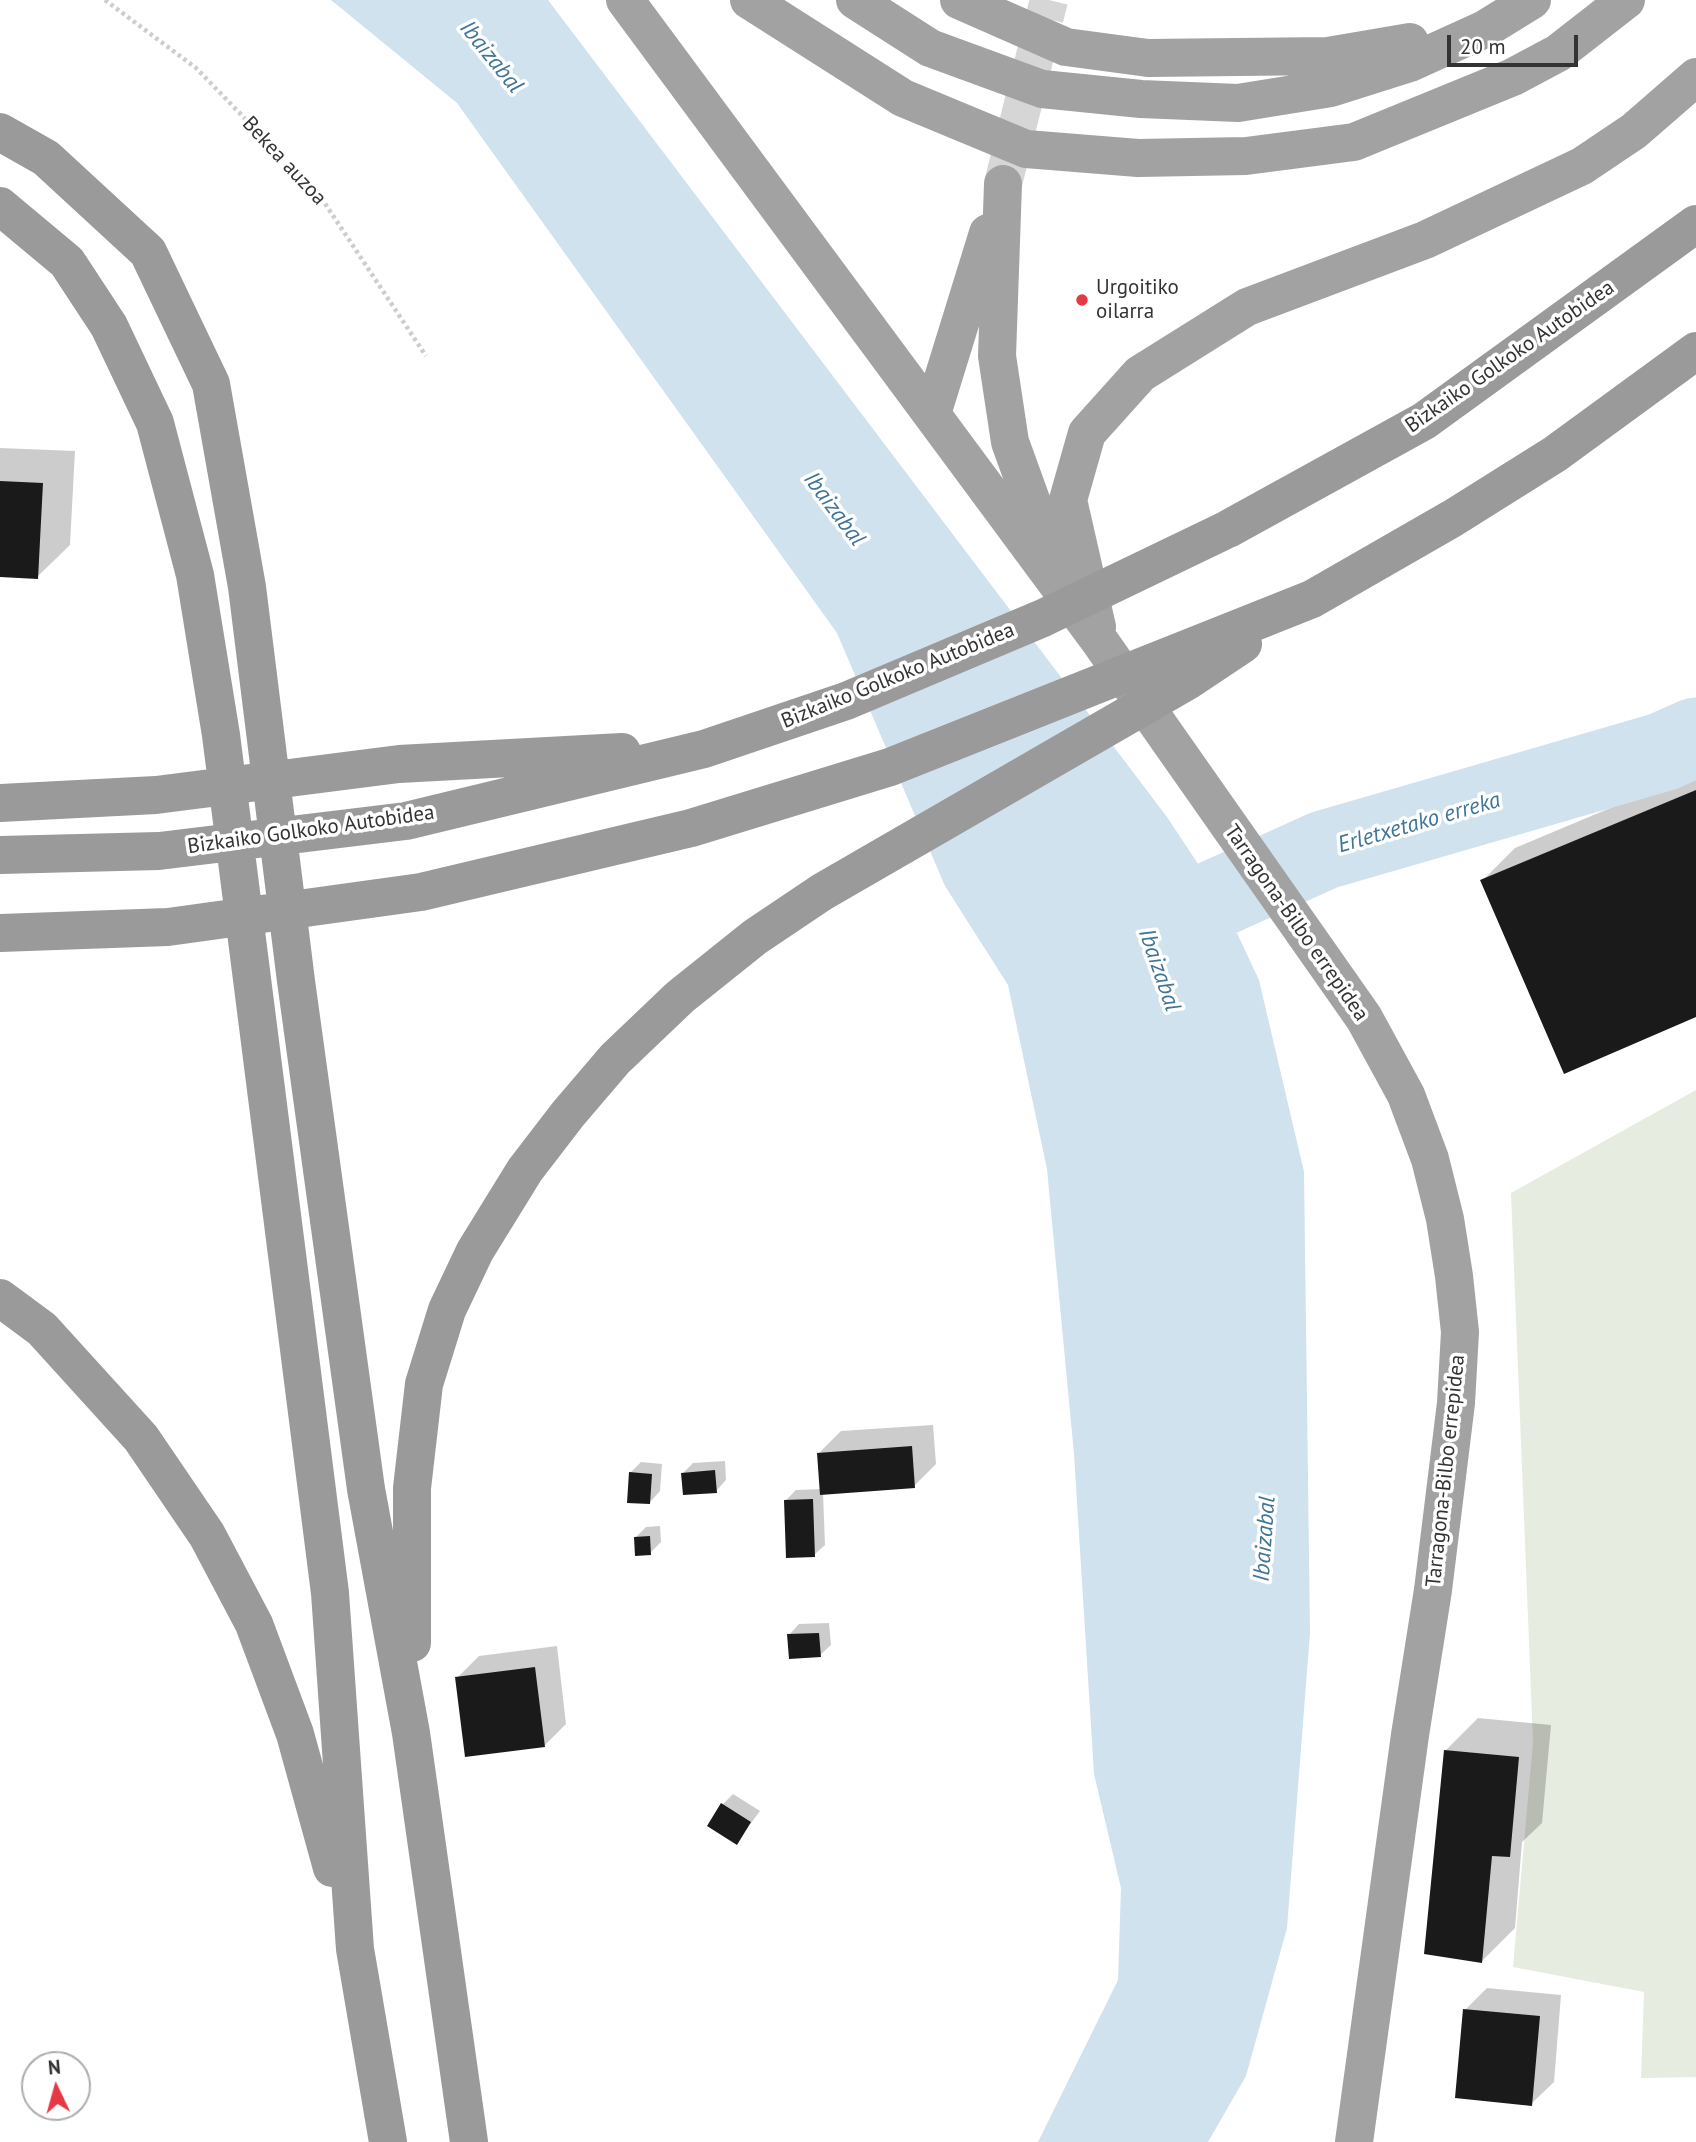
<!DOCTYPE html>
<style>
body{margin:0}
#map{position:relative;width:1696px;height:2142px;overflow:hidden;background:#fff;font-family:"PT Sans",sans-serif}
canvas{display:block}
.north{position:absolute;left:21px;top:2051px;width:70px;height:70px;box-sizing:border-box;background:#fff;border:2px solid #adadad;border-radius:50%;rotate:355deg;font-size:19px;font-weight:700;line-height:28px;text-align:center;color:#333}
.north::after{content:'';display:block;margin:auto;width:24px;height:32px;background:#e63946;clip-path:polygon(50% 0,100% 100%,50% 72%,0 100%)}
.scale{position:absolute;left:1447px;top:35px;width:131px;height:32px;box-sizing:border-box;border:4px solid #333;border-top:0;padding-left:9px;font-size:21px;line-height:24px;white-space:nowrap;color:#333;-webkit-text-stroke:5px #fff;paint-order:stroke}
</style>
<div id="map">
<canvas width="1696" height="2142"></canvas>
<div class="north">N</div>
<div class="scale">20 m</div>
</div>
<script>
const c = document.querySelector('canvas').getContext('2d');
c.lineJoin = 'round';
function fillPath(path, color) { c.fillStyle = color; c.fill(path, 'evenodd'); }
const poly = rows => new Path2D(rows.map(r => 'M' + r).join(''));
function stroke(path, color, width, dash) { c.strokeStyle = color; c.lineWidth = width; c.lineCap = dash ? 'butt' : 'round'; c.setLineDash(dash || []); c.stroke(path); }
function write(font, color, halo, rows, align = 'center') {
  c.font = font + ' "PT Sans",sans-serif'; c.lineWidth = 7; c.setLineDash([]); c.textBaseline = 'middle'; c.strokeStyle = halo; c.fillStyle = color; for (const [text, x, y, turn = 0] of rows) {
    c.save(); c.translate(x, y); c.rotate((+turn || 0) * Math.PI / 180); c.textAlign = isNaN(turn) ? turn : align; if (halo) c.strokeText(text, 0, 0); c.fillText(text, 0, 0); c.restore();
  }
}
const green = poly([
 [1696,1090,1696,2077,1641,2078,1644,1992,1513,1967,1533,1742,1511,1193]
]);
const water = poly([
 [331,0,548,0,1167,817,1220,897,1259,980,1304,1172,1310,1633,1287,1928,1246,2076,1208,2142,1038,2142,1118,1980,1121,1888,1094,1774,1074,1454,1047,1169,1008,985,945,886,837,633,457,103]
]);
const shadow = poly([
 [0,448,75,451,70,545,37,577,0,576],
 [1696,772,1696,1015,1482,881,1515,848],
 [933,1425,936,1464,914,1486,823,1493,825,1545,814,1555,785,1501,796,1490,822,1489,819,1453,841,1431],
 [725,1461,726,1480,716,1491,683,1473,693,1463],
 [641,1462,662,1464,660,1491,650,1502,630,1473],
 [660,1526,661,1542,650,1553,635,1538,646,1527],
 [829,1623,831,1645,820,1655,789,1635,799,1624],
 [557,1646,566,1724,544,1746,457,1678,479,1656],
 [1478,1718,1551,1725,1542,1823,1522,1842,1515,1928,1482,1961,1445,1751],
 [733,1794,760,1811,737,1842,723,1804],
 [1487,1988,1561,1995,1554,2082,1531,2104,1465,2010]
]);
const river = poly([
 [1149,929,1324,850,1662,752,1696,737]
]);
const building = poly([
 [0,481,43,483,38,579,0,577],
 [1696,790,1696,1017,1564,1074,1480,880],
 [912,1446,915,1488,820,1495,817,1453],
 [715,1470,717,1493,683,1495,681,1473],
 [629,1472,652,1474,650,1504,627,1503],
 [813,1499,815,1557,786,1558,784,1500],
 [650,1536,651,1555,635,1556,634,1537],
 [819,1633,821,1657,789,1659,787,1634],
 [535,1667,545,1747,465,1757,455,1677],
 [1444,1750,1519,1757,1510,1857,1492,1856,1482,1963,1424,1954],
 [721,1803,751,1822,737,1845,707,1826],
 [1463,2009,1540,2016,1532,2106,1455,2098]
]);
const trunkTunnel = poly([
 [1003,184,1049,0]
]);
const path = poly([
 [105,0,196,68,320,196,426,356]
]);
const trunk = poly([
 [625,0,1101,643,1364,1018,1406,1095,1430,1159,1445,1219,1454,1276,1460,1332,1456,1403,1433,1590,1410,1735,1354,2142],
 [749,0,903,98,1026,149,1138,158,1246,156,1354,142,1513,77,1558,53,1626,0],
 [855,0,930,48,1042,89,1141,99,1238,103,1331,88,1410,63,1485,29,1532,0],
 [959,0,1066,47,1148,58,1328,56,1410,42],
 [1003,184,997,356,1010,442,1035,511,1054,550],
 [932,414,988,233],
 [1097,627,1068,500,1087,433,1140,374,1247,307,1425,240,1582,166,1634,131,1696,77]
]);
const motorway = poly([
 [0,132,46,158,148,252,211,384,247,587,296,981,366,1489,411,1733,469,2142],
 [0,206,67,262,109,326,155,423,195,575,221,735,330,1593,355,1949,388,2142],
 [0,803,156,795,399,764,622,752],
 [0,855,159,851,406,821,704,749,846,701,1043,618,1228,529,1424,421,1696,224],
 [0,933,168,927,421,892,691,828,890,767,1312,599,1453,518,1555,454,1696,351],
 [0,1298,42,1329,141,1438,207,1535,254,1624,295,1734,332,1868],
 [412,1643,412,1488,424,1384,447,1310,475,1251,525,1170,568,1114,615,1059,680,997,755,937,822,892,1189,680,1243,644]
]);
const markers = [
 [1082,300,7,"#e63946"]
];
const streetNames = [
 ["Bekea auzoa",284,161,47],
 ["Bizkaiko Golkoko Autobidea",1510,357,-35],
 ["Bizkaiko Golkoko Autobidea",898,676,-22],
 ["Bizkaiko Golkoko Autobidea",311,830,-8],
 ["Tarragona-Bilbo errepidea",1296,923,55],
 ["Tarragona-Bilbo errepidea",1446,1471,-84]
];
const poiNames = [
 ["Urgoitiko",1096,288],
 ["oilarra",1096,312]
];
const waterNames = [
 ["Ibaizabal",491,57,51],
 ["Ibaizabal",834,509,53],
 ["Erletxetako erreka",1419,823,-16],
 ["Ibaizabal",1159,970,71],
 ["Ibaizabal",1265,1539,-86]
];
fillPath(green, '#e6ecdf');
fillPath(water, '#cfe2ee');
fillPath(shadow, '#0003');
stroke(river, '#cfe2ee', 79);
fillPath(building, '#1a1a1a');
stroke(trunkTunnel, '#d6d6d6', 38, [38, 19]);
stroke(path, '#cdcdcd', 4.5, [3.5, 3.5]);
stroke(trunk, '#a2a2a2', 38);
stroke(motorway, '#9a9a9a', 38);
for (const [x, y, r, color] of markers) { const dot = new Path2D(); dot.arc(x, y, r, 0, 2 * Math.PI); c.fillStyle = color; c.fill(dot); stroke(dot, '#fff', 2.5); }
write('21px', '#333', '#fff', streetNames);
write('21px', '#333', '#fff', poiNames, 'left');
write('italic 23px', '#3f7597', '#fff', waterNames);
</script>
